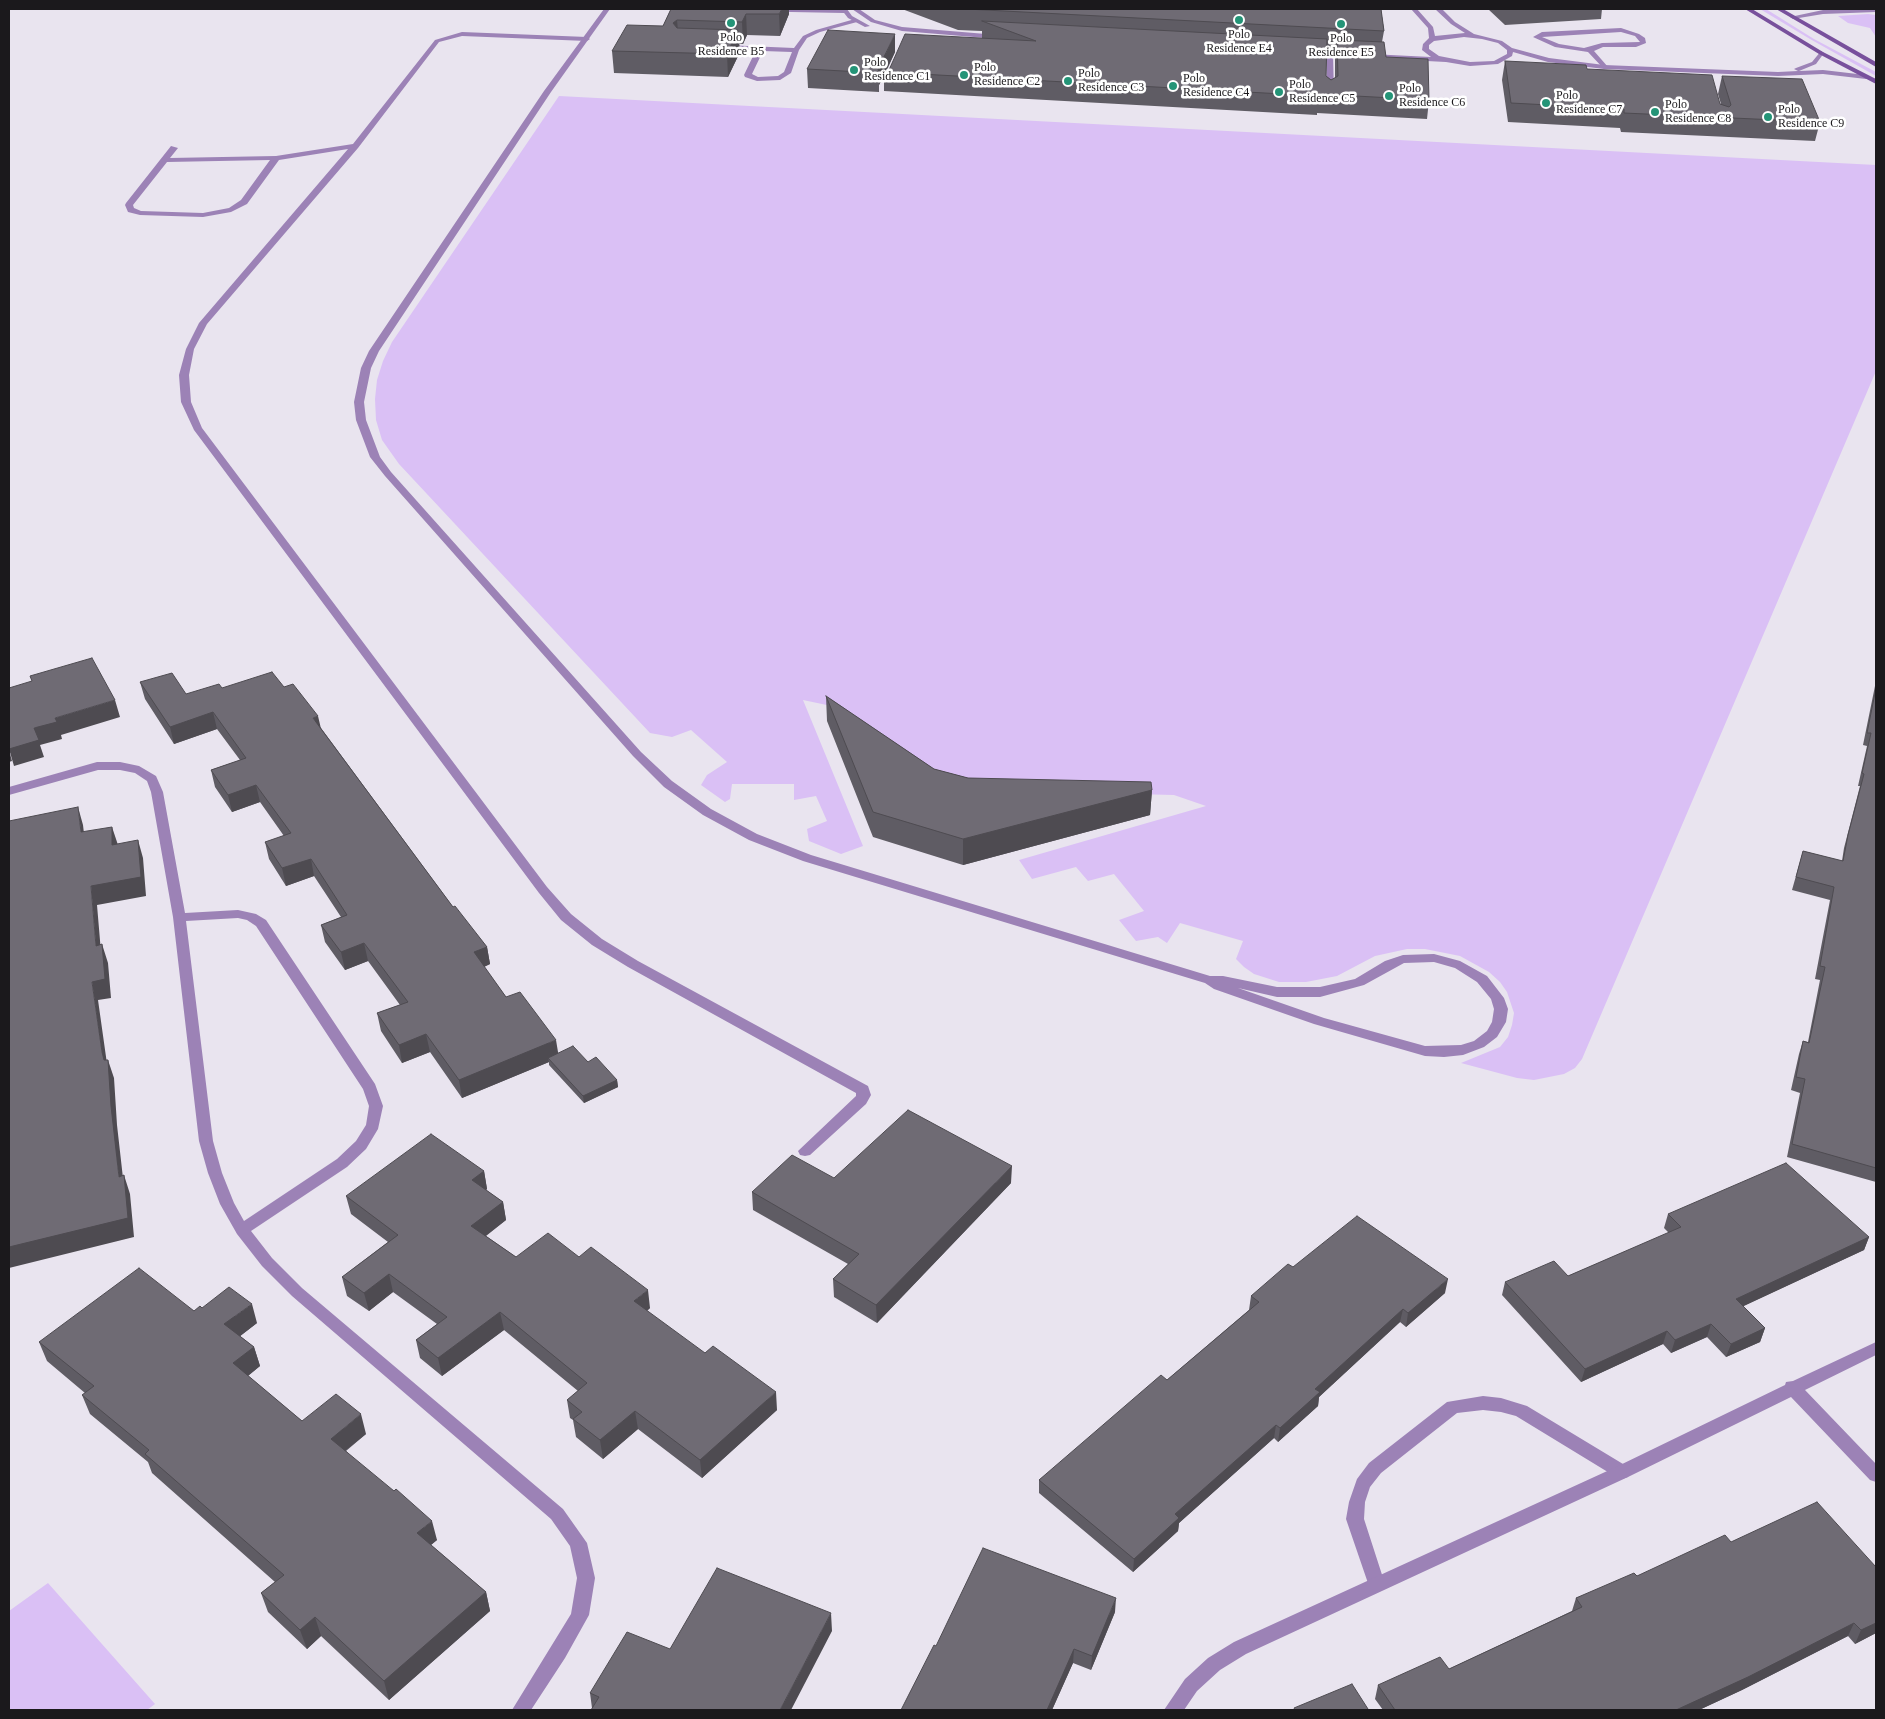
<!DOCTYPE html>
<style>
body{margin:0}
#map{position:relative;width:1885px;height:1719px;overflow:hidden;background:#e9e4ef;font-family:"Times New Roman",serif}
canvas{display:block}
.frame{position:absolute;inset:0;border:10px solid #1b191c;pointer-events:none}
</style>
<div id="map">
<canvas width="1885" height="1719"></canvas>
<div class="frame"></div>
</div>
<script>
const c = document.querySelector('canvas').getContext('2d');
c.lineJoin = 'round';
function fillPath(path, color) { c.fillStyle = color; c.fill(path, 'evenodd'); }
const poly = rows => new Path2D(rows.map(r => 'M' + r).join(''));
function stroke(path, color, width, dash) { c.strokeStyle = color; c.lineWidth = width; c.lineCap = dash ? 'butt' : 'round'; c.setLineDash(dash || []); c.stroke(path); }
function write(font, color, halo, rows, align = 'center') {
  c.font = font + ' "Times New Roman",serif'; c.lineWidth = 5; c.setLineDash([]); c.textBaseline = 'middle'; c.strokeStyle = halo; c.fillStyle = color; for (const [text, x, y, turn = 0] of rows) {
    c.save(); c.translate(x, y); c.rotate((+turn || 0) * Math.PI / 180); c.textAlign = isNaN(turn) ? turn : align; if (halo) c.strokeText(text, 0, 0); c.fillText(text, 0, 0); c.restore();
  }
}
const green = poly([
 [1760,9,1766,9,1814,39,1876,72,1876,76,1810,39],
 [1868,14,1876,15,1876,37,1870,28,1848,23,1838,16],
 [559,96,1876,165,1876,371,1582,1059,1575,1068,1564,1074,1534,1080,1517,1078,1461,1063,1500,1047,1508,1037,1512,1025,1514,1013,1507,992,1500,982,1489,972,1460,956,1425,949,1407,949,1375,956,1337,976,1306,982,1279,982,1254,974,1244,967,1236,959,1243,941,1180,923,1167,943,1158,937,1136,941,1119,920,1144,911,1114,874,1088,881,1076,867,1032,879,1019,860,1206,806,1174,795,965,790,841,708,803,700,863,846,841,854,809,841,807,829,827,821,816,796,794,800,794,784,732,784,730,799,725,802,701,785,707,775,727,762,691,730,672,737,650,733,399,464,382,440,376,420,375,399,377,380,383,361,392,342],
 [48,1583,155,1704,147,1710,9,1710,9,1611]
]);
const lane = poly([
 [736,9,844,9,847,11,844,13,739,11,736,9],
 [1876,9,1876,12,1823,14,1793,19,1790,17,1823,10,1876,9],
 [855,19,858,21,857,22,820,32,807,38,799,50,791,73,780,80,757,81,745,77,744,75,756,50,724,49,721,47,724,45,794,48,803,36,816,30,855,19],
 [763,51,792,52,784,72,778,76,758,77,752,74,763,51],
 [1621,28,1639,34,1645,38,1646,43,1636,47,1603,47,1594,51,1608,67,1604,69,1588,52,1555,47,1533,37,1542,32,1621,28],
 [1621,32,1635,36,1640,42,1602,43,1584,48,1559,44,1542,37,1621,32],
 [462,32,587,37,590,39,587,41,462,36,439,42,358,148,207,324,194,349,189,375,191,402,202,428,547,887,571,914,602,939,638,961,868,1086,871,1095,866,1104,810,1155,805,1156,800,1155,798,1151,856,1096,856,1093,628,967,592,945,561,920,539,893,194,430,181,402,179,375,186,349,199,323,348,149,279,160,247,204,231,212,203,217,140,215,128,212,125,205,126,203,171,146,178,148,170,158,276,156,353,144,435,40,462,32],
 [270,160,241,200,229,208,203,213,141,211,134,208,133,205,167,162,270,160],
 [1330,52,1333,54,1334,95,1330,97,1326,95,1327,54,1330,52],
 [1483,1396,1501,1398,1527,1406,1628,1467,1630,1472,1628,1477,1622,1479,1616,1477,1516,1416,1501,1412,1483,1410,1457,1413,1381,1473,1370,1487,1365,1502,1364,1519,1385,1584,1382,1589,1376,1592,1370,1589,1346,1519,1349,1502,1357,1479,1369,1463,1447,1402,1483,1396]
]);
const street = poly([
 [604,9,610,9,551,92,379,351,371,368,364,402,366,420,380,457,391,472,641,752,672,781,711,809,757,834,811,855,1210,976,1223,976,1277,987,1320,987,1355,979,1385,961,1403,955,1434,954,1460,961,1487,976,1504,998,1508,1009,1506,1022,1497,1037,1484,1047,1463,1055,1444,1057,1425,1056,1314,1024,1214,989,1205,983,803,861,749,840,703,815,664,787,633,756,385,476,370,457,356,420,354,402,361,368,369,351,544,91,604,9],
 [1434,962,1455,968,1477,982,1491,999,1494,1009,1492,1022,1487,1031,1474,1041,1461,1045,1425,1046,1324,1018,1238,988,1277,997,1320,997,1364,985,1404,963,1434,962],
 [841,9,847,9,852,16,870,26,865,27,848,18,841,9],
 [852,9,859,9,875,20,902,27,998,35,1001,37,998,39,902,31,871,22,852,9],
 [1411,9,1417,9,1433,27,1435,36,1465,33,1451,24,1435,9,1442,9,1455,22,1474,34,1502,41,1512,48,1549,58,1604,65,1778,72,1798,71,1794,69,1796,68,1812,62,1821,51,1824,53,1816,64,1799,71,1823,70,1866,75,1870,77,1866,79,1823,74,1778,76,1604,69,1548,62,1513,52,1512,56,1498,64,1470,66,1446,62,1310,55,1307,53,1310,51,1431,57,1422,50,1423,44,1429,38,1428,28,1411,9],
 [1464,37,1482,39,1498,43,1507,50,1507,54,1494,61,1470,62,1439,56,1429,49,1429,45,1434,41,1464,37],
 [97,762,120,762,139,766,156,776,163,792,185,913,238,910,256,914,266,920,375,1084,383,1106,378,1129,366,1149,347,1167,251,1231,272,1258,302,1288,563,1509,587,1543,595,1578,589,1615,565,1658,531,1710,512,1710,571,1614,577,1578,570,1546,551,1519,292,1296,262,1266,237,1234,220,1204,208,1173,199,1141,173,917,151,792,147,781,135,773,120,770,98,770,9,795,9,787,97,762],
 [238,918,247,920,256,926,363,1089,369,1106,366,1125,356,1141,337,1159,244,1221,234,1203,222,1173,213,1141,186,921,238,918],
 [1876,1342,1876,1355,1805,1390,1876,1464,1876,1482,1870,1480,1791,1397,1628,1477,1246,1654,1220,1670,1197,1691,1184,1710,1164,1710,1185,1679,1208,1658,1234,1642,1616,1467,1785,1385,1786,1382,1793,1381,1876,1342]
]);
const secondary = poly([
 [1745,9,1752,9,1823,52,1876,79,1876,84,1819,54,1745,9],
 [1776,9,1783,9,1876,62,1876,67,1776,9]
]);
const wall = poly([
 [671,9,789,14,780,36,747,35,743,44,739,44,740,52,728,77,614,73,612,51,663,26],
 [902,9,1381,9,1384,31,1382,42,1386,57,1429,100,1427,119,1317,113,1317,115,884,91,884,75,879,85,879,92,808,88,807,69,895,52,886,72,982,38,982,31,958,30],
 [1327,50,1336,50,1335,58,1335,78,1331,80,1326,76],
 [1488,9,1602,9,1601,19,1505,25],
 [1505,61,1587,69,1721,104,1718,94,1722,76,1820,122,1815,141,1621,132,1620,128,1508,122,1502,80],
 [1876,681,1876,1182,1787,1157,1800,1093,1791,1090,1799,1054,1803,1041,1808,1042,1820,980,1815,979,1830,900,1792,890,1803,851,1842,861,1844,848,1860,786,1858,786,1867,746,1863,745],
 [140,682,186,694,222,688,284,687,321,728,453,907,487,947,490,964,484,967,506,997,558,1053,588,1062,617,1080,618,1087,584,1103,549,1065,549,1062,462,1098,430,1052,402,1063,381,1031,377,1013,400,1005,368,961,345,970,325,942,321,925,341,917,314,876,286,886,269,859,265,842,284,836,260,802,232,812,215,787,211,770,240,760,217,729,174,744,145,699],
 [826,696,934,769,968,778,1152,790,1150,815,963,865,873,837,827,721],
 [484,1171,487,1189,486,1190,503,1202,506,1220,486,1236,516,1257,579,1257,650,1308,647,1311,777,1410,702,1478,638,1429,603,1459,576,1437,573,1420,570,1418,567,1400,578,1391,504,1330,442,1376,420,1358,416,1340,437,1324,393,1292,369,1311,347,1296,342,1277,388,1242,351,1214,346,1196],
 [834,1178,1011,1183,877,1323,834,1297,833,1279,848,1264,753,1210,752,1192],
 [1668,1214,1869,1237,1864,1250,1743,1306,1765,1328,1760,1342,1726,1357,1707,1337,1671,1353,1663,1344,1581,1382,1502,1295,1505,1282,1568,1276,1669,1233,1664,1228],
 [1293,1267,1445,1293,1406,1327,1400,1322,1319,1397,1318,1406,1278,1442,1274,1438,1179,1523,1178,1531,1133,1572,1039,1493,1039,1480,1167,1380,1249,1310,1251,1296],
 [202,1308,257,1323,240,1336,254,1347,260,1366,248,1376,302,1421,366,1434,346,1451,437,1540,431,1545,486,1592,490,1611,389,1700,321,1636,307,1649,268,1612,261,1593,275,1582,152,1473,148,1462,90,1414,82,1395,85,1393,47,1361,39,1342,194,1311],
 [1731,1542,1876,1567,1876,1633,1855,1644,1848,1636,1742,1690,1699,1710,1383,1710,1375,1699,1378,1685,1449,1669,1572,1611,1576,1598],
 [1115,1612,1091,1670,1073,1663,1052,1710,901,1710],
 [832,1631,592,1708,590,1693,670,1649]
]);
const shadedWall = poly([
 [782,9,789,9,789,14,780,36,779,14],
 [746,14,747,35,743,44,742,22],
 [677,20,679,42,673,23],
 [738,30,740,52,728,77,727,54],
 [895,34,895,52,885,73,884,72,884,75,879,85,879,73,878,69],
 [115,700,120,717,61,735,62,739,40,745,44,757,14,766,9,749,34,728,55,718],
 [213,712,217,729,174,744,170,727],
 [318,716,322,733,313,718],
 [9,750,12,761,9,762],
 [256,785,260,802,232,812,228,795],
 [1152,790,1150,815,963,865,963,839],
 [78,807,83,825,86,851,81,832],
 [112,827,118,845,112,845],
 [138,840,143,858,146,896,97,905,102,964,96,946,91,886],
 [311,859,314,876,286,886,282,868],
 [364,943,368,961,345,970,341,952],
 [102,944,108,963,111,998,98,1000,108,1071,108,1060,114,1078,117,1125,125,1196,119,1177,92,982],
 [487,947,490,964,477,970,474,952],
 [426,1034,430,1052,402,1063,399,1045],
 [556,1040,559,1058,548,1058,549,1062,462,1098,459,1080],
 [617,1080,618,1087,584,1103,583,1096],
 [1012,1166,1011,1183,877,1323,876,1305],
 [484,1171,487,1189,475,1198,472,1180],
 [124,1175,130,1194,134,1237,9,1268,9,1247],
 [503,1202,506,1220,475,1244,471,1226],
 [1869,1237,1864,1250,1731,1312,1736,1299],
 [389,1274,393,1292,369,1311,364,1293],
 [1448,1279,1445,1293,1406,1327,1408,1313],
 [648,1290,650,1308,636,1319,634,1301],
 [252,1304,257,1323,230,1344,224,1324],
 [1403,1309,1400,1322,1319,1397,1318,1406,1278,1442,1280,1428,1315,1389],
 [500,1312,504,1330,442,1376,438,1358],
 [1711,1324,1707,1337,1671,1353,1675,1340],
 [1765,1328,1760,1342,1726,1357,1731,1344],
 [1667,1331,1663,1344,1581,1382,1585,1369],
 [254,1347,260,1366,239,1383,233,1363],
 [776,1392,777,1410,702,1478,700,1460],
 [635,1411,638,1429,603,1459,600,1440],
 [361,1414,366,1434,336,1458,331,1439],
 [1276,1425,1274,1438,1179,1523,1178,1531,1133,1572,1134,1559,1175,1514],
 [432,1521,437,1540,422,1552,417,1533],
 [486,1592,490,1611,389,1700,384,1681],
 [1116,1598,1115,1612,1091,1670,1092,1656],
 [831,1613,832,1631,791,1710,780,1710],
 [315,1617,321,1636,307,1649,300,1630],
 [1854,1623,1848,1636,1742,1690,1699,1710,1676,1710],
 [1876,1623,1876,1633,1855,1644,1861,1630],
 [1074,1649,1073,1663,1052,1710,1047,1710]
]);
const building = poly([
 [671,9,782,9,779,14,746,14,742,22,677,20,673,23,677,28,738,30,727,54,612,51,627,25,663,26,671,9],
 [966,9,1381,9,1384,31,966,9],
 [982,21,1327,39,1326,76,1331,80,1338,76,1337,40,1384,42,1386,57,1428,59,1429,100,1319,94,1319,96,884,72,889,70,905,34,1036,41,982,21],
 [828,30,895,34,878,69,879,73,807,69,828,30],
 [1505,61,1586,65,1587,69,1712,75,1720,104,1729,107,1731,105,1722,76,1802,79,1820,122,1624,113,1624,109,1511,103,1505,61],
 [92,658,115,700,55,718,57,722,34,728,39,740,9,749,9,688,32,681,30,676,92,658],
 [272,672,284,687,293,684,318,716,313,718,453,907,455,906,487,947,474,952,506,997,520,992,556,1040,459,1080,426,1034,399,1045,377,1013,408,1002,364,943,341,952,321,925,347,915,311,859,282,868,265,842,291,833,256,785,228,795,211,770,246,758,213,712,170,727,140,682,172,673,186,694,219,684,222,688,272,672],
 [1876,688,1876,1168,1792,1144,1805,1079,1796,1077,1803,1041,1809,1043,1825,967,1820,966,1834,887,1796,877,1803,851,1843,861,1848,835,1864,774,1862,773,1871,733,1867,733,1876,688],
 [826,696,934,769,968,778,1151,782,1152,790,963,839,873,812,826,696],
 [78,807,81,832,112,827,112,845,138,840,141,877,91,886,96,946,102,944,105,979,92,982,102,1052,104,1060,108,1060,111,1106,119,1177,124,1175,128,1218,9,1247,9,821,78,807],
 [573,1046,588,1062,596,1057,617,1080,583,1096,548,1058,573,1046],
 [908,1110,1012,1166,876,1305,833,1279,859,1254,752,1192,792,1155,834,1178,908,1110],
 [431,1134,484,1171,472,1180,503,1202,471,1226,516,1257,548,1233,579,1257,591,1247,648,1290,634,1301,705,1353,713,1346,776,1392,700,1460,635,1411,600,1440,573,1419,582,1412,567,1400,587,1383,500,1312,438,1358,416,1340,447,1317,389,1274,364,1293,342,1277,398,1235,346,1196,431,1134],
 [1786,1163,1869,1237,1736,1299,1765,1328,1731,1344,1711,1324,1675,1340,1667,1331,1585,1369,1505,1282,1554,1261,1568,1276,1681,1227,1668,1214,1786,1163],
 [1357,1216,1448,1279,1408,1313,1403,1309,1315,1389,1320,1392,1280,1428,1276,1425,1175,1514,1179,1518,1134,1559,1039,1480,1161,1375,1167,1380,1259,1302,1251,1296,1288,1264,1293,1267,1357,1216],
 [139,1268,194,1311,200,1306,202,1308,229,1287,252,1304,224,1324,254,1347,233,1363,302,1421,336,1394,361,1414,331,1439,394,1491,396,1489,432,1521,417,1533,486,1592,384,1681,315,1617,300,1630,261,1593,284,1575,145,1454,149,1450,82,1395,94,1386,39,1342,139,1268],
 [1817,1502,1876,1567,1876,1623,1861,1630,1854,1623,1748,1677,1676,1710,1395,1710,1378,1685,1440,1657,1449,1669,1582,1607,1576,1598,1634,1573,1637,1576,1725,1535,1731,1542,1817,1502],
 [983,1548,1116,1598,1092,1656,1074,1649,1047,1710,901,1710,934,1645,936,1646,983,1548],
 [717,1568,831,1613,780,1710,591,1710,599,1697,590,1693,627,1632,670,1649,717,1568],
 [1352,1684,1368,1709,1365,1710,1295,1710,1294,1708,1352,1684]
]);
const markers = [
 [1239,20,5,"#249477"],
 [731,23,5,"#249477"],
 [1341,24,5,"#249477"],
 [854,70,5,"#249477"],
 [964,75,5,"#249477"],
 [1068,81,5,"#249477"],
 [1173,86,5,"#249477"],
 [1279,92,5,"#249477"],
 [1389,96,5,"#249477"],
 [1546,103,5,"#249477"],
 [1655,112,5,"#249477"],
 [1768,117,5,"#249477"]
];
const farPoinames = [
 ["Polo",1239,35,"center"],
 ["Residence E4",1239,49,"center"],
 ["Polo",731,38,"center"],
 ["Residence B5",731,52,"center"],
 ["Polo",1341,39,"center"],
 ["Residence E5",1341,53,"center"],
 ["Polo",864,63],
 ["Residence C1",864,77],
 ["Polo",974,68],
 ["Residence C2",974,82],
 ["Polo",1078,74],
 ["Residence C3",1078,88],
 ["Polo",1183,79],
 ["Residence C4",1183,93],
 ["Polo",1289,85],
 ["Residence C5",1289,99],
 ["Polo",1399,89],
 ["Residence C6",1399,103],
 ["Polo",1556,96],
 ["Residence C7",1556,110],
 ["Polo",1665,105],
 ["Residence C8",1665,119],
 ["Polo",1778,110],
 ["Residence C9",1778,124]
];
fillPath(green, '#dac0f5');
fillPath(lane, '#9c82b6');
fillPath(street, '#9c82b6');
fillPath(secondary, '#78509c');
fillPath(wall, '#5f5c64');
fillPath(shadedWall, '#4e4b51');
fillPath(building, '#6f6b74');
stroke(building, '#4e4b51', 1);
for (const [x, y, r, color] of markers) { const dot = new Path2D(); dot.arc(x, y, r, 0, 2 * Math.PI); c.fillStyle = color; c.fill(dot); stroke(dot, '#fff', 2); }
write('12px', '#1b191c', '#fff', farPoinames, 'left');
</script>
